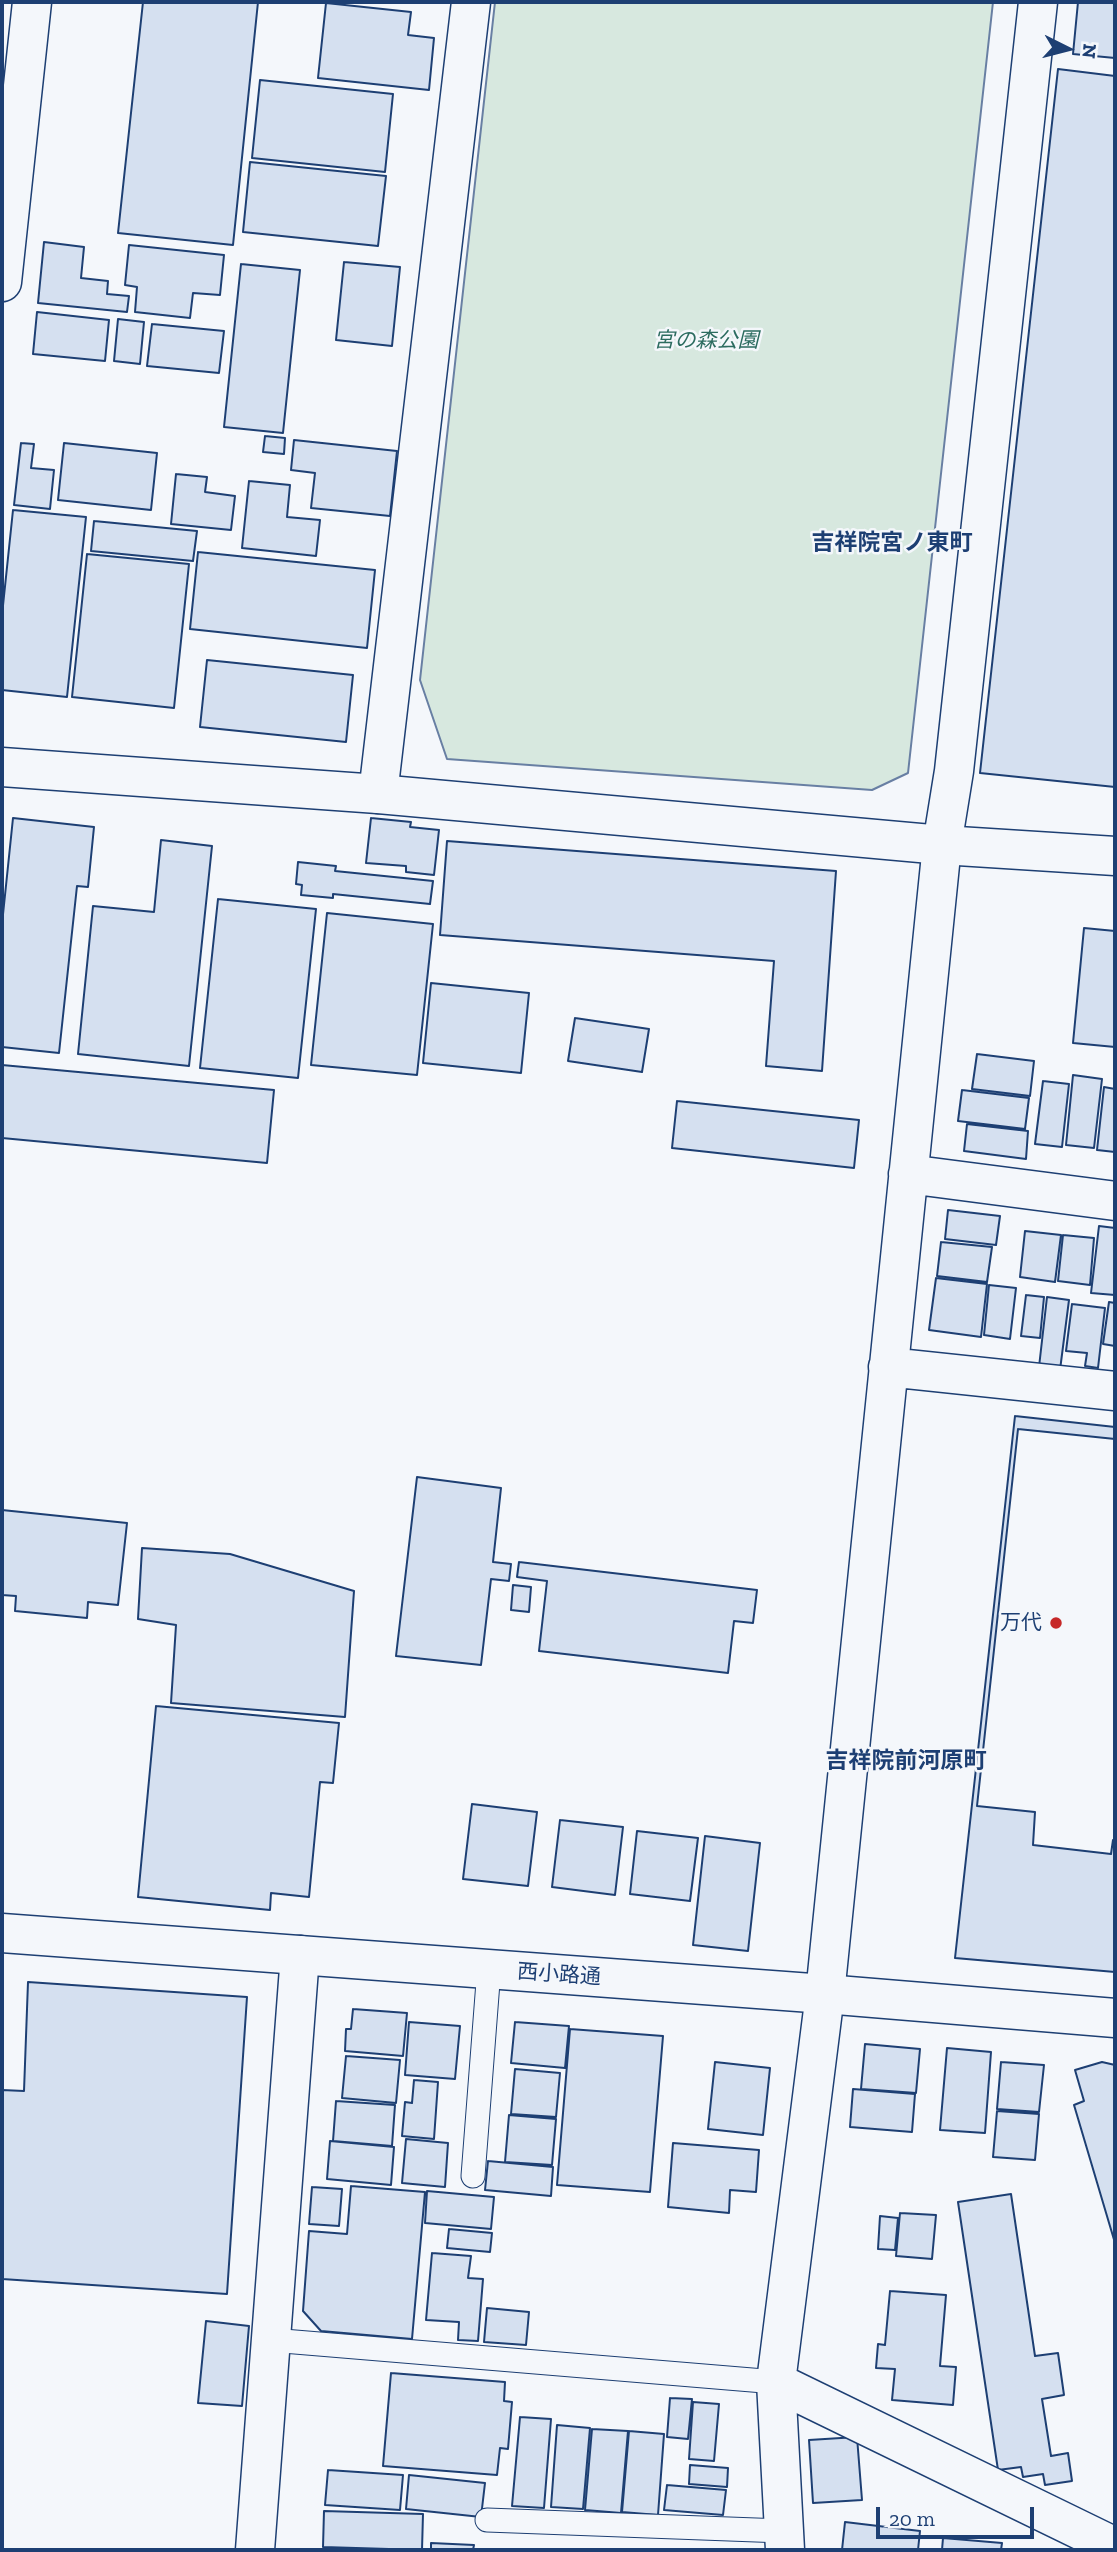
<!DOCTYPE html>
<meta charset="utf-8">
<style>
body{margin:0}
#map{position:relative;width:1117px;height:2552px;overflow:hidden;background:#f4f7fb;font-family:"Zilla Slab",serif}
canvas{display:block}
.frame{position:absolute;inset:0;border:4px solid #1d3f73;pointer-events:none}
.north{position:absolute;left:1033px;top:14px;width:70px;height:70px;-webkit-text-stroke:5px #f4f7fb;paint-order:stroke;rotate:96deg;font-size:19px;font-weight:700;line-height:28px;text-align:center;color:#1d3f73}
.north::after{content:'';display:block;margin:auto;width:24px;height:32px;background:#1d3f73;clip-path:polygon(50% 0,100% 100%,50% 72%,0 100%)}
.scale{position:absolute;left:876px;top:2507px;width:158px;height:32px;box-sizing:border-box;border:4px solid #1d3f73;border-top:0;padding-left:9px;font-size:21px;line-height:24px;white-space:nowrap;color:#1d3f73;-webkit-text-stroke:5px #f4f7fb;paint-order:stroke}
</style>
<div id="map">
<canvas width="1117" height="2552"></canvas>
<div class="frame"></div>
<div class="north">N</div>
<div class="scale">20 m</div>
</div>
<script>
const c = document.querySelector('canvas').getContext('2d');
c.lineJoin = 'round';
function fillPath(path, color) { c.fillStyle = color; c.fill(path, 'evenodd'); }
const poly = rows => new Path2D(rows.map(r => 'M' + r).join(''));
function stroke(path, color, width, dash) { c.strokeStyle = color; c.lineWidth = width; c.lineCap = dash ? 'butt' : 'round'; c.setLineDash(dash || []); c.stroke(path); }
function write(font, color, halo, rows, align = 'center') {
  c.font = font + ' "Zilla Slab","Noto Sans JP",serif'; c.lineWidth = 5; c.setLineDash([]); c.textBaseline = 'middle'; c.strokeStyle = halo; c.fillStyle = color; for (const [text, x, y, turn = 0] of rows) {
    c.save(); c.translate(x, y); c.rotate((+turn || 0) * Math.PI / 180); c.textAlign = isNaN(turn) ? turn : align; if (halo) c.strokeText(text, 0, 0); c.fillText(text, 0, 0); c.restore();
  }
}
const green = poly([
 [495,2,993,2,908,773,872,790,447,759,420,680,495,2]
]);
const building = poly([
 [143,2,258,2,233,245,118,233,143,2],
 [1078,2,1115,2,1115,58,1073,54,1078,2],
 [326,3,411,12,408,35,434,38,429,90,318,78,326,3],
 [1058,69,1115,76,1115,787,980,773,1058,69],
 [260,80,393,94,385,172,252,158,260,80],
 [250,162,386,176,378,246,243,232,250,162],
 [44,242,84,247,81,278,108,281,107,294,129,296,127,312,38,303,44,242],
 [129,245,224,255,220,295,193,293,190,318,135,312,137,287,125,285,129,245],
 [344,262,400,267,392,346,336,340,344,262],
 [241,264,300,270,283,433,224,427,241,264],
 [37,312,109,320,105,361,33,354,37,312],
 [118,319,144,322,140,364,114,361,118,319],
 [152,324,224,331,219,373,147,366,152,324],
 [265,436,285,438,284,454,263,452,265,436],
 [294,440,397,451,390,516,311,508,315,473,291,470,294,440],
 [21,443,34,444,31,468,54,470,50,509,14,505,21,443],
 [64,443,157,453,151,510,58,500,64,443],
 [176,474,207,477,205,492,235,496,231,530,171,524,176,474],
 [249,481,290,485,287,517,320,520,316,556,242,548,249,481],
 [13,510,86,517,67,697,2,690,2,615,13,510],
 [94,521,197,531,193,561,91,551,94,521],
 [198,552,375,570,367,648,190,629,198,552],
 [87,554,189,564,174,708,72,697,87,554],
 [207,660,353,675,346,742,200,727,207,660],
 [13,818,94,827,88,887,77,886,59,1053,2,1047,2,924,13,818],
 [371,818,411,822,410,827,439,830,434,875,406,872,406,866,366,863,371,818],
 [161,840,212,846,189,1066,78,1054,93,906,154,912,161,840],
 [447,841,836,871,822,1071,766,1066,774,961,440,935,447,841],
 [298,862,336,866,335,871,433,881,430,904,333,894,333,898,301,895,302,885,296,884,298,862],
 [218,899,316,909,298,1078,200,1068,218,899],
 [327,913,433,924,417,1075,311,1065,327,913],
 [1084,928,1115,931,1115,1047,1073,1043,1084,928],
 [431,983,529,993,521,1073,423,1063,431,983],
 [575,1018,649,1029,642,1072,568,1061,575,1018],
 [977,1054,1034,1061,1030,1096,972,1089,977,1054],
 [2,1065,274,1090,267,1163,2,1138,2,1065],
 [1073,1075,1102,1079,1094,1148,1066,1145,1073,1075],
 [1043,1081,1069,1084,1062,1147,1035,1144,1043,1081],
 [1104,1087,1115,1089,1115,1152,1097,1150,1104,1087],
 [962,1090,1029,1098,1025,1129,958,1121,962,1090],
 [677,1101,859,1120,854,1168,672,1148,677,1101],
 [967,1124,1028,1131,1026,1159,964,1151,967,1124],
 [948,1210,1000,1216,996,1245,945,1239,948,1210],
 [1099,1226,1115,1228,1115,1295,1091,1293,1099,1226],
 [1025,1231,1061,1235,1055,1282,1020,1277,1025,1231],
 [1063,1235,1094,1238,1090,1285,1058,1281,1063,1235],
 [941,1242,992,1247,987,1282,937,1276,941,1242],
 [936,1278,987,1284,981,1337,929,1330,936,1278],
 [989,1285,1016,1288,1010,1339,984,1335,989,1285],
 [1026,1295,1044,1297,1040,1338,1021,1336,1026,1295],
 [1047,1297,1069,1300,1060,1370,1039,1367,1047,1297],
 [1109,1302,1115,1303,1115,1346,1103,1344,1109,1302],
 [1072,1304,1105,1308,1098,1368,1085,1366,1087,1353,1066,1351,1072,1304],
 [1015,1416,1115,1427,1115,1972,955,1958,1015,1416],
 [1018,1429,1115,1439,1115,1840,1113,1840,1111,1854,1033,1845,1035,1812,977,1806,1018,1429],
 [417,1477,501,1488,493,1562,511,1564,509,1581,491,1579,481,1665,396,1656,417,1477],
 [2,1510,127,1523,118,1605,88,1602,87,1618,15,1611,16,1596,2,1595,2,1510],
 [142,1548,230,1554,354,1591,345,1717,171,1703,176,1625,138,1619,142,1548],
 [519,1562,757,1590,753,1623,734,1621,728,1673,539,1651,547,1581,517,1577,519,1562],
 [513,1585,531,1587,529,1612,511,1610,513,1585],
 [156,1706,339,1723,333,1783,320,1782,309,1897,271,1893,270,1910,138,1897,156,1706],
 [472,1804,537,1812,528,1886,463,1879,472,1804],
 [560,1820,623,1827,615,1895,552,1887,560,1820],
 [637,1831,698,1838,690,1901,630,1894,637,1831],
 [705,1836,760,1843,748,1951,693,1945,705,1836],
 [28,1982,247,1997,227,2294,2,2279,2,2090,24,2091,28,1982],
 [353,2009,407,2013,403,2056,345,2051,346,2029,351,2029,353,2009],
 [409,2022,460,2026,455,2079,405,2075,409,2022],
 [515,2022,569,2026,565,2068,511,2063,515,2022],
 [570,2029,663,2036,650,2192,557,2185,570,2029],
 [865,2044,920,2049,916,2093,861,2089,865,2044],
 [947,2048,991,2052,985,2133,940,2130,947,2048],
 [346,2056,400,2060,396,2103,342,2098,346,2056],
 [715,2062,770,2068,763,2135,708,2129,715,2062],
 [1001,2062,1044,2065,1039,2112,997,2109,1001,2062],
 [1102,2062,1115,2065,1115,2243,1074,2105,1084,2101,1075,2070,1102,2062],
 [515,2069,560,2073,556,2117,511,2114,515,2069],
 [414,2080,438,2082,434,2139,402,2136,405,2102,412,2103,414,2080],
 [853,2089,915,2094,912,2132,850,2127,853,2089],
 [336,2101,395,2105,392,2146,333,2141,336,2101],
 [997,2111,1039,2114,1035,2160,993,2157,997,2111],
 [509,2115,556,2119,552,2165,505,2162,509,2115],
 [406,2139,448,2143,445,2187,402,2183,406,2139],
 [330,2141,394,2147,391,2185,327,2179,330,2141],
 [673,2143,759,2150,756,2192,730,2190,729,2213,668,2207,673,2143],
 [488,2161,553,2167,551,2196,485,2190,488,2161],
 [351,2186,425,2192,412,2339,321,2331,303,2311,309,2231,347,2234,351,2186],
 [312,2187,342,2189,339,2226,309,2224,312,2187],
 [427,2191,494,2197,491,2229,425,2223,427,2191],
 [1011,2194,1035,2356,1058,2353,1064,2395,1042,2399,1051,2456,1068,2453,1072,2481,1045,2485,1043,2474,1023,2477,1021,2467,998,2470,958,2202,1011,2194],
 [900,2213,936,2215,932,2259,896,2256,900,2213],
 [880,2216,898,2218,895,2250,878,2249,880,2216],
 [449,2229,492,2233,490,2252,447,2248,449,2229],
 [432,2253,471,2256,468,2278,483,2279,478,2341,458,2340,459,2322,426,2320,432,2253],
 [890,2291,946,2295,940,2366,956,2367,953,2405,892,2400,895,2369,876,2368,878,2344,885,2345,890,2291],
 [487,2308,529,2312,526,2345,484,2342,487,2308],
 [206,2321,249,2326,242,2406,198,2403,206,2321],
 [391,2373,505,2382,504,2401,512,2402,508,2449,500,2448,497,2475,383,2466,391,2373],
 [670,2398,692,2399,688,2439,667,2437,670,2398],
 [693,2402,719,2404,714,2461,689,2459,693,2402],
 [520,2417,551,2419,544,2508,512,2506,520,2417],
 [557,2425,590,2428,583,2509,551,2507,557,2425],
 [592,2429,628,2431,621,2513,585,2510,592,2429],
 [629,2431,664,2434,658,2515,622,2512,629,2431],
 [857,2437,862,2500,813,2503,809,2440,857,2437],
 [690,2465,728,2468,727,2487,689,2484,690,2465],
 [328,2470,403,2475,400,2510,325,2505,328,2470],
 [409,2475,485,2483,481,2517,406,2509,409,2475],
 [667,2485,726,2490,723,2515,664,2510,667,2485],
 [324,2511,423,2514,422,2550,323,2547,324,2511],
 [845,2522,920,2531,918,2550,842,2550,845,2522],
 [943,2538,1002,2543,1001,2550,942,2550,943,2538],
 [431,2543,474,2545,473,2550,431,2550,431,2543]
]);
const lane = poly([
 [473,2176,489,1969],
 [271,2340,776,2382],
 [487,2520,783,2531]
]);
const street = poly([
 [378,794,471,2],
 [908,1174,1115,1201],
 [888,1367,1115,1391],
 [776,2382,1115,2547],
 [255,2550,300,1955],
 [785,2550,776,2382,825,1994,942,845,954,771,1038,2]
]);
const secondary = poly([
 [2,282,32,2],
 [2,767,378,794,942,845,1115,856],
 [2,1933,825,1994,1115,2018]
]);
const markers = [
 [1056,1623,7,"#c62828"]
];
const parkNames = [
 ["宮の森公園",706,341]
];
const poiNames = [
 ["万代",1042,1623]
];
const streetNames = [
 ["西小路通",559,1975,4]
];
const neighbourhoodNames = [
 ["吉祥院宮ノ東町",892,543],
 ["吉祥院前河原町",906,1761]
];
fillPath(green, '#d7e8df');
stroke(green, '#687fa3', 2);
fillPath(building, '#d5e0f0');
stroke(building, '#1d3f73', 2);
stroke(lane, '#1d3f73', 25);
stroke(street, '#1d3f73', 41);
stroke(secondary, '#1d3f73', 41);
stroke(lane, '#f4f7fb', 23);
stroke(street, '#f4f7fb', 38);
stroke(secondary, '#f4f7fb', 38);
for (const [x, y, r, color] of markers) { const dot = new Path2D(); dot.arc(x, y, r, 0, 2 * Math.PI); c.fillStyle = color; c.fill(dot); stroke(dot, '#f4f7fb', 2.5); }
write('italic 21px', '#2c6c60', '#f4f7fb', parkNames);
write('21px', '#1d3f73', '#f4f7fb', poiNames, 'right');
write('21px', '#1d3f73', '#f4f7fb', streetNames);
write('bold 23px', '#1d3f73', '#f4f7fb', neighbourhoodNames);
</script>
